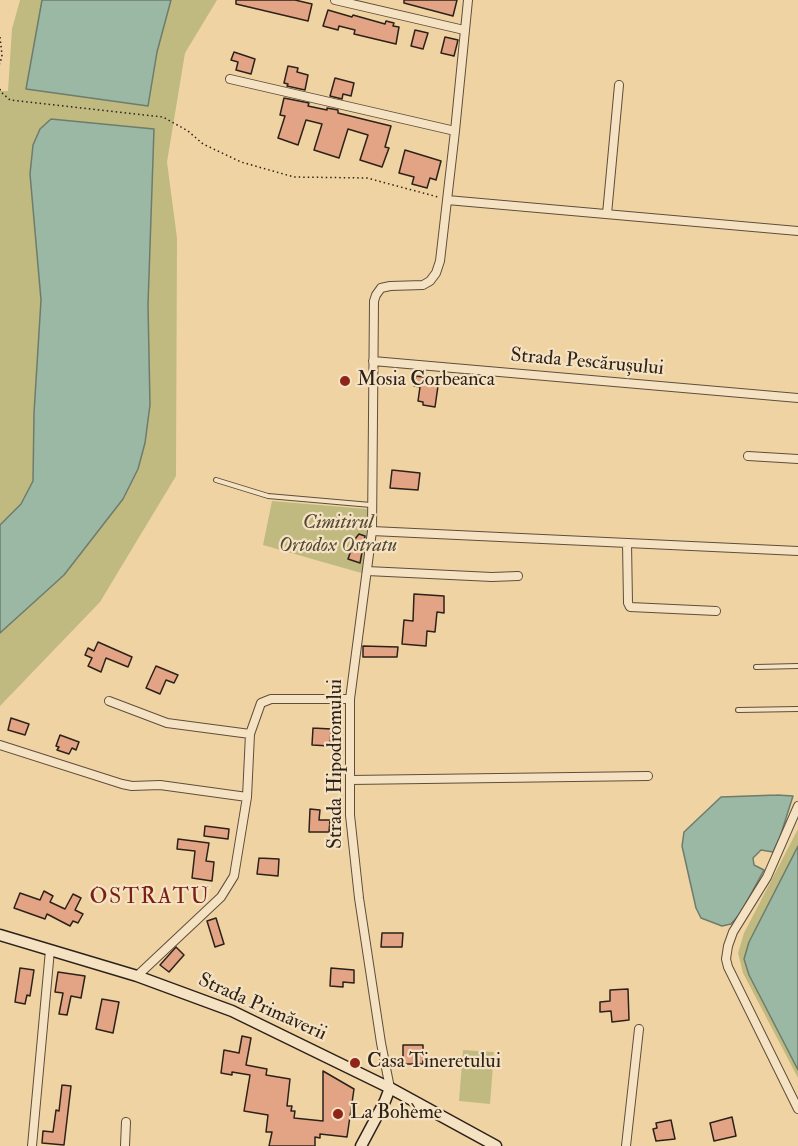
<!DOCTYPE html>
<meta charset="utf-8">
<style>
body{margin:0}
canvas{display:block;background:#efd3a3}
</style>
<canvas width="798" height="1146"></canvas>
<script>
const c = document.querySelector('canvas').getContext('2d');
c.lineJoin = 'round';
function fillPath(path, color) { c.fillStyle = color; c.fill(path, 'evenodd'); }
const poly = rows => new Path2D(rows.map(r => 'M' + r).join(''));
function stroke(path, color, width, dash) { c.strokeStyle = color; c.lineWidth = width; c.lineCap = dash ? 'butt' : 'round'; c.setLineDash(dash || []); c.stroke(path); }
function write(font, color, halo, rows, align = 'center') {
  c.font = font + ' "IM FELL Double Pica",serif'; c.lineWidth = 4.5; c.setLineDash([]); c.textBaseline = 'middle'; c.strokeStyle = halo; c.fillStyle = color; for (const [text, x, y, turn = 0] of rows) {
    c.save(); c.translate(x, y); c.rotate((+turn || 0) * Math.PI / 180); c.textAlign = isNaN(turn) ? turn : align; if (halo) c.strokeText(text, 0, 0); c.fillText(text, 0, 0); c.restore();
  }
}
const green = poly([
 [20,0,217,0,185,53,167,162,177,238,176,476,100,602,0,706,0,91,8,91,12,29],
 [272,501,367,509,370,534,365,574,263,545],
 [798,829,798,1078,743,973,738,953,744,933],
 [463,1050,494,1052,490,1104,459,1101]
]);
const water = poly([
 [42,0,171,0,157,52,148,106,26,89,42,0],
 [51,119,154,129,148,305,150,405,145,443,138,469,123,499,64,575,0,633,0,525,21,504,33,481,34,413,41,300,30,174,33,145,40,129,51,119],
 [777,795,793,796,780,837,773,852,761,850,753,858,754,865,764,870,740,914,731,924,722,926,701,918,696,908,682,846,684,832,721,797,777,795],
 [798,846,798,1070,749,975,744,959,749,942,798,846]
]);
const building = poly([
 [236,0,295,0,312,4,308,21,236,4,236,0],
 [404,0,457,0,453,16,404,3,404,0],
 [328,10,352,17,353,15,385,24,386,21,394,23,393,26,399,27,396,44,354,34,355,30,339,26,338,30,323,26,328,10],
 [415,30,428,33,423,49,411,46,415,30],
 [445,37,458,40,454,56,441,53,445,37],
 [234,52,255,59,251,74,236,70,238,62,231,60,234,52],
 [288,66,298,68,297,72,308,75,305,90,287,86,288,84,284,83,288,66],
 [335,78,354,83,351,96,343,94,342,99,330,96,335,78],
 [284,98,309,103,308,106,327,110,327,108,338,110,338,113,391,126,385,147,389,148,382,167,360,160,368,135,348,129,339,158,314,150,322,124,306,120,298,145,278,138,285,116,280,115,284,98],
 [405,150,441,161,436,180,430,178,427,188,412,184,414,177,399,173,405,150],
 [416,376,439,379,435,407,423,405,423,402,418,401,420,387,414,386,416,376],
 [392,470,420,473,418,490,390,488,392,470],
 [359,534,365,536,360,563,348,559,355,539,359,534],
 [414,594,444,596,444,613,437,612,435,632,427,631,426,646,402,644,404,620,413,621,414,594],
 [98,642,132,657,128,667,106,658,101,672,88,666,92,658,85,655,88,648,94,651,98,642],
 [363,646,398,647,397,657,363,657,363,646],
 [156,666,178,675,174,683,166,680,160,694,146,688,156,666],
 [11,718,29,724,25,735,8,730,11,718],
 [313,728,331,729,330,746,312,745,313,728],
 [60,735,79,742,76,750,72,748,69,754,57,750,59,747,56,746,60,735],
 [310,809,320,810,319,820,330,820,329,832,309,832,310,809],
 [205,826,229,829,228,839,204,836,205,826],
 [178,839,209,843,206,861,214,862,212,881,192,878,195,851,177,849,178,839],
 [259,858,279,859,278,876,257,874,259,858],
 [44,891,53,896,50,902,65,909,73,894,81,898,75,910,83,914,78,923,73,921,70,926,47,914,45,919,14,908,20,893,40,900,44,891],
 [216,918,224,944,215,947,207,921,216,918],
 [382,933,403,933,402,947,381,947,382,933],
 [176,947,184,955,169,972,160,965,176,947],
 [20,968,34,970,30,996,27,995,25,1004,15,1002,20,968],
 [331,968,354,970,354,983,343,982,343,987,330,986,331,968],
 [58,972,85,976,81,998,71,996,67,1015,59,1014,63,993,55,992,58,972],
 [628,989,629,1020,612,1022,611,1011,600,1012,600,1002,610,1001,610,990,628,989],
 [102,999,119,1002,113,1033,96,1029,102,999],
 [242,1036,251,1038,246,1065,267,1069,266,1075,290,1079,287,1106,292,1106,291,1111,295,1111,294,1118,323,1121,323,1071,354,1089,347,1137,320,1134,320,1138,315,1137,315,1146,269,1146,272,1132,266,1132,268,1115,244,1111,250,1075,232,1072,232,1075,221,1073,224,1050,239,1053,242,1036],
 [403,1045,423,1045,423,1064,403,1064,403,1045],
 [62,1085,71,1086,64,1145,42,1143,43,1131,53,1132,56,1110,59,1111,62,1085],
 [732,1117,736,1136,714,1141,710,1123,732,1117],
 [671,1120,675,1139,656,1141,653,1129,657,1128,656,1123,671,1120]
]);
const path = poly([
 [0,37,2,55,0,64],
 [0,89,1,92,10,100,163,117,188,131,203,144,241,162,294,177,367,178,438,197]
]);
const lane = poly([
 [216,480,268,496,371,505],
 [756,667,798,666],
 [738,710,798,709]
]);
const street = poly([
 [335,0,464,30],
 [230,79,455,131],
 [447,200,798,231],
 [607,214,619,85],
 [373,361,798,398],
 [748,456,798,459],
 [372,531,798,551],
 [627,543,628,603,630,607,716,611],
 [367,571,492,577,518,576],
 [109,701,167,723,250,734],
 [0,745,122,784,132,786,160,785,247,797],
 [350,780,648,776],
 [798,806,767,877,733,932,728,946,726,959,728,967,798,1109],
 [137,976,221,897,234,876,247,797,250,734,261,703,271,699,350,699],
 [390,1088,381,1043,359,898,350,815,350,699,372,531,374,301,376,295,381,288,390,286,423,285,430,281,436,273,440,261,455,131,468,0],
 [32,1146,50,950],
 [125,1146,126,1122],
 [626,1146,639,1029]
]);
const secondary = poly([
 [0,935,137,976,232,1011,390,1088,496,1146],
 [361,1146,385,1101,390,1088]
]);
const markers = [
 [345,381,6,"#8f2418"],
 [355,1063,6,"#8f2418"],
 [338,1114,6,"#8f2418"]
];
const streetNames = [
 ["Strada Pescărușului",587,363,5],
 ["Strada Hipodromului",337,764,-90],
 ["Strada Primăverii",262,1008,24]
];
const poiNames = [
 ["Mosia Corbeanca",357,381],
 ["Casa Tineretului",367,1063],
 ["La Bohème",350,1114]
];
const parkNames = [
 ["Cimitirul",338,524],
 ["Ortodox Ostratu",338,547]
];
const quarterNames = [
 ["OSTRATU",150,898]
];
fillPath(green, '#c0ba80');
fillPath(water, '#9ab8a4');
stroke(water, '#6e7c6c', 1.5);
fillPath(building, '#e3a385');
stroke(building, '#2d2219', 1.5);
stroke(lane, '#5e4e3c', 6);
stroke(street, '#5e4e3c', 10);
stroke(secondary, '#2d2219', 13);
stroke(path, '#2d2219', 1.5, [1.5, 3]);
stroke(lane, '#f5e2c3', 4);
stroke(street, '#f5e2c3', 8);
stroke(secondary, '#f5e2c3', 10);
for (const [x, y, r, color] of markers) { const dot = new Path2D(); dot.arc(x, y, r, 0, 2 * Math.PI); c.fillStyle = color; c.fill(dot); stroke(dot, '#f5e2c3', 2); }
write('20px', '#2d2219', '#f5e2c3', streetNames);
write('20px', '#2d2219', '#f5e2c3', poiNames, 'left');
write('italic 20px', '#524833', '#f5e2c3', parkNames);
c.letterSpacing = '1.5px';
write('22px', '#7a1f14', '#f5e2c3', quarterNames);
c.letterSpacing = '0px';
</script>
